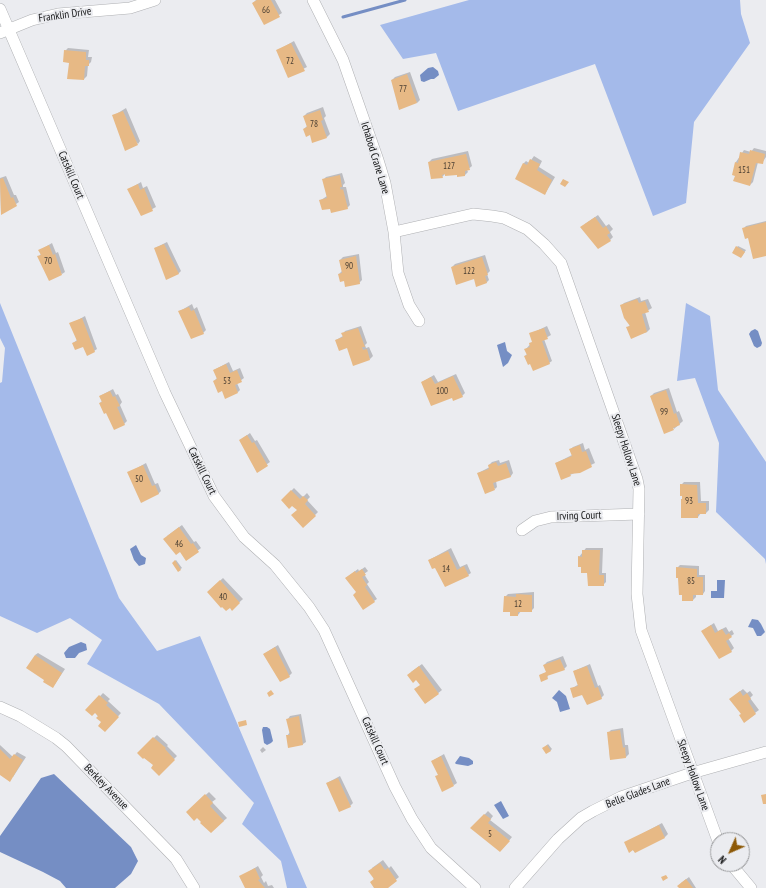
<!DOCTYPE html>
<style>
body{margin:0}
#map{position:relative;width:766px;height:888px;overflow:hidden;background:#ebecf0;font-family:"PT Sans Narrow",sans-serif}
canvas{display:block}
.north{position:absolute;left:710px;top:832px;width:40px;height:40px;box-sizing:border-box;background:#ebecf0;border:1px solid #959698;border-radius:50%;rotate:225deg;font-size:11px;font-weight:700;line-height:16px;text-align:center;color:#131415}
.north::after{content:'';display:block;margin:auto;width:14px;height:18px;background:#8d5907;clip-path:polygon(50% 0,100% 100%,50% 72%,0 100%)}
</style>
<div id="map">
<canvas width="766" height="888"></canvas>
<div class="north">N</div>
</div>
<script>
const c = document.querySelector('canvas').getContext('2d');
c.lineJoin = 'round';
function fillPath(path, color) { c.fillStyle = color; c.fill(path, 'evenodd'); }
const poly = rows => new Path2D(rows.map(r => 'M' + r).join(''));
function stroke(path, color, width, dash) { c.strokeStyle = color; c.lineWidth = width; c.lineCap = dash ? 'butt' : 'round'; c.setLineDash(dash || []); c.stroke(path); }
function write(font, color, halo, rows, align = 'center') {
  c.font = font + ' "PT Sans Narrow",sans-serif'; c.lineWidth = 4; c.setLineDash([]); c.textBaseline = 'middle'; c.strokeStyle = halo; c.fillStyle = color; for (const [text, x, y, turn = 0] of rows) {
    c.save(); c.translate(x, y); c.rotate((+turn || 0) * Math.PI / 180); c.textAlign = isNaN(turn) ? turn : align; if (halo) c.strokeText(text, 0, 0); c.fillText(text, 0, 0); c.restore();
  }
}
const green = poly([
 [469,0,740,0,741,14,750,43,694,122,686,203,653,216,595,64,458,111,436,53,403,59,380,25],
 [0,303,119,598,157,651,200,636,307,888,287,888,281,861,242,824,254,803,159,704,87,664,102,640,70,618,37,633,0,616,0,383,2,382,5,348,0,338],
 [686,303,710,316,718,390,766,462,766,564,765,559,716,512,719,443,695,378,677,381]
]);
const water = poly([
 [433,67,438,71,439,75,434,79,431,79,424,82,421,81,420,75,428,68],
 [755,329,758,331,762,343,761,346,757,348,754,346,749,334,751,331],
 [505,342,507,351,512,355,508,363,503,367,497,345],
 [136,545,141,555,146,558,145,564,139,566,134,560,130,549],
 [717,580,725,580,724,598,711,598,711,591,717,591],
 [752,619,758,620,761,624,765,632,761,636,757,636,753,628,748,627],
 [81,642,86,644,87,650,79,653,75,658,66,658,64,653,69,647],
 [559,690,566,696,570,709,560,712,557,702,552,698],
 [263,727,267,727,270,729,273,741,271,743,267,745,264,743,262,730],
 [460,756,469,758,473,761,473,764,468,766,456,764,455,763],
 [54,774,131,847,138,861,131,874,115,888,66,888,60,881,43,872,0,852,0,836,41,778],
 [501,801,509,816,503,819,494,805]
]);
const shadow = poly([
 [256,0,275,0,282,13,265,24,253,3],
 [294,41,307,67,289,76,278,50],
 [68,48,89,50,88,57,92,57,91,62,88,65,87,76,84,79,70,62,65,51],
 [410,72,420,100,417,103,392,80,395,77],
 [323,107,326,116,324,118,330,134,327,137,310,134,304,129,307,126,304,116,307,113],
 [126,108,140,141,138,144,113,116],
 [754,148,766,151,766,157,762,163,758,162,753,182,750,185,736,175,736,162,744,150,751,152],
 [468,151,472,166,467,170,468,172,465,175,446,173,442,177,429,162,432,159],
 [534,156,542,161,539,167,555,177,545,194,523,164,526,161,529,163],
 [342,173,345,183,343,185,343,187,346,187,350,205,347,208,330,207,321,200,327,196,323,180,326,177],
 [6,176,14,195,16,195,19,202,1,214,0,178],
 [141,182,143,188,147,186,156,207,141,215,129,189],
 [598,215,606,226,609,224,613,229,610,232,613,237,610,240,585,224],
 [766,221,766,255,743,229,746,226],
 [167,242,181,271,178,274,155,248],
 [52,243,56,253,58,252,65,272,62,274,38,257,41,254,40,250],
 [738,246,746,250,742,256,737,247],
 [359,254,362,280,359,283,339,274,342,271,340,260,343,257],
 [485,255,490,271,487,274,489,280,486,283,452,267,455,264],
 [640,297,641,301,648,299,652,308,645,312,650,329,647,332,631,337,628,327,630,325,621,306,624,303],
 [192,304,194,309,197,307,206,330,203,333,180,311],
 [85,316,97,349,94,351,83,346,73,343,77,340,71,324],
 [361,326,367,343,365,345,366,348,369,347,373,356,370,359,336,340,343,336,343,334,345,331],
 [547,326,551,335,544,339,552,361,549,363,525,356,527,354,526,349,533,341,530,334],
 [229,362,233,371,240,368,244,378,237,383,240,390,238,392,222,390,214,381,217,378,214,370],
 [456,374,465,393,462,396,452,397,422,382,434,375,438,382],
 [669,388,677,412,679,411,683,421,674,429,651,396,654,393],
 [113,389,116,395,118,394,122,402,120,405,127,421,124,424,107,411,100,403,102,401,100,396],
 [250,433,255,441,257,440,270,462,257,471,243,438],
 [583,443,585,450,589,448,595,463,570,475,556,463,572,455,570,450,573,447],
 [499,460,500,463,509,460,513,473,511,476,496,481,497,487,495,489,478,473,490,467,489,465,492,462],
 [146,463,155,484,158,483,161,491,158,494,128,473],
 [684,482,700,482,701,501,709,501,709,510,706,513,701,513,698,517,682,499,683,498,681,485],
 [294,488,303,497,307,493,310,497,307,500,318,512,303,527,298,510,292,504,282,500],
 [182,525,194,542,196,541,201,548,187,559,167,536],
 [451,548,460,567,467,564,471,573,468,575,435,567,429,560],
 [586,548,603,548,602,573,606,573,606,582,603,585,588,572,579,557],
 [176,560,182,568,179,570,173,563],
 [680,565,699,566,699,575,705,575,705,591,703,594,696,594,696,597,693,600,683,594,677,568],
 [365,567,368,571,364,574,369,582,367,584,377,599,374,601,357,592,346,578,358,569,359,571],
 [223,578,243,599,232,609,208,592],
 [534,592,534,608,531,611,521,611,518,615,505,597,508,594],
 [714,623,718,631,726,627,729,632,732,630,734,634,728,638,734,648,731,651,702,631],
 [278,645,292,673,289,676,264,654],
 [38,653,65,669,55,684,46,680,35,655],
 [563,656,567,666,564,669,548,675,547,679,540,675,547,672,544,665,547,662],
 [422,664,442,690,426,703,421,685,411,672],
 [590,664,598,686,600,685,604,695,601,698,571,689,579,684,574,671],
 [743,689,747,693,750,691,753,695,750,698,759,710,744,721,734,696],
 [103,693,110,699,108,701,121,713,105,731,102,722,95,712,87,710],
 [301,714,306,742,303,744,289,747,287,736,290,732,288,719,290,716],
 [623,728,625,745,628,745,629,754,626,757,610,759,608,733,611,730],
 [157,735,168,745,167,746,177,756,159,774,155,765,138,753],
 [548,744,552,749,550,751,545,747],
 [0,745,13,757,17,752,26,757,13,777,0,774],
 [263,747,266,750,262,753,260,750],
 [444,754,457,783,454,785,436,777,439,774,432,761],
 [340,776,353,803,350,806,327,783],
 [209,792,216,799,212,802,227,818,211,832,197,816,187,812],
 [488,811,493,816,490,820,512,837,503,848,472,828],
 [662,823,668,834,665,837,635,852,625,843],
 [383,860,389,868,391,866,399,877,386,888,375,888,372,868],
 [258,866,263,875,261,877,264,883,266,881,268,886,272,885,274,888,246,888,240,877],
 [689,877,696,888,680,888,681,883]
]);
const stream = poly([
 [343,17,405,0]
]);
const building = poly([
 [257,0,271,0,280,17,264,25,252,3],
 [291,43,305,71,288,78,276,50],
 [64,50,86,52,86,60,89,60,89,66,85,66,84,80,67,79,69,63,63,62],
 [407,74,417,103,399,110,391,80],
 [320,110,323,120,321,121,327,138,312,143,310,135,306,137,303,129,307,127,303,116],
 [123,111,138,145,125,151,112,115],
 [750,150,765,154,763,164,756,163,750,186,733,181,735,176,732,175,735,162,738,163,740,152,749,154],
 [466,154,470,170,465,171,465,176,457,177,457,175,445,176,445,174,442,175,443,178,431,179,428,162],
 [530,159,540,164,537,170,552,180,545,195,515,179,523,163,527,165],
 [340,175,342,187,340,187,341,190,343,189,348,209,331,213,330,209,322,210,319,200,327,198,322,179],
 [3,178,11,198,13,197,17,206,1,215,0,179],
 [563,179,569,182,565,187,560,184],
 [138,184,140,190,144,188,153,211,141,216,127,189],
 [595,217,603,228,606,226,610,233,607,235,611,241,598,249,580,227],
 [766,222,766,256,753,259,748,238,745,239,742,228],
 [164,244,179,274,166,280,154,248],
 [49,245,53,255,55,254,62,275,49,281,37,256,41,255,38,250],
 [736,246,745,252,741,258,732,253],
 [356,256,360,284,345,287,344,281,340,282,338,274,342,273,339,260],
 [482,257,488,275,485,276,487,283,476,287,474,279,456,285,451,267],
 [637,299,639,303,645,301,649,312,642,314,647,332,631,339,626,327,630,326,624,318,620,305],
 [189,307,191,311,194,310,204,334,191,339,178,311],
 [82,318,95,352,87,356,83,347,75,350,72,343,77,341,69,323],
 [358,328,365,347,362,347,363,350,367,349,370,360,353,366,347,348,339,351,335,340,343,337,341,333],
 [544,328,548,339,542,341,550,364,533,371,530,364,528,365,524,356,527,355,524,349,530,347,529,343,532,342,529,333],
 [226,364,230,373,237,370,242,382,235,385,238,393,225,399,222,391,218,393,213,381,217,379,213,370],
 [453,376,463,397,453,401,452,398,431,406,421,382,431,377,435,384],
 [666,390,674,414,676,413,680,425,673,428,674,430,664,434,650,396],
 [110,391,113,397,115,396,120,406,117,407,125,425,114,430,106,413,104,414,99,403,102,402,99,396],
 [247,435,252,443,254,442,268,466,257,473,239,440],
 [580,445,582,452,586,451,592,467,580,473,570,474,571,476,561,480,555,463,572,456,569,449],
 [496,462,498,466,506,463,511,477,493,483,495,490,485,494,477,473,489,469,488,465],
 [143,465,152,486,155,485,159,494,141,503,127,472],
 [680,484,697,485,698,503,706,503,706,514,698,514,698,518,681,518,681,499,682,499,682,496,680,496],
 [291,490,300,499,303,496,308,500,305,504,316,516,303,528,291,515,297,510,292,506,289,509,281,500],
 [179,527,191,544,193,543,199,552,186,561,180,552,176,555,163,539],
 [582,550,600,550,599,575,604,575,604,586,588,586,587,573,581,573,581,567,578,567,578,556,582,557],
 [448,551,457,570,464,566,469,576,445,587,435,568,432,569,428,560],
 [175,560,181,570,178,572,172,563],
 [676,567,697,569,697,577,703,577,703,595,693,595,693,601,682,601,682,595,679,595,678,578,676,578],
 [362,569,366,575,362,577,367,585,365,587,375,602,363,610,353,595,356,592,345,578,355,571,356,573],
 [220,580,240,603,232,611,230,608,226,611,222,607,221,608,207,592],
 [516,594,532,595,532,612,518,612,518,616,510,616,510,612,503,612,504,596,516,597],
 [711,625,715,633,722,629,726,635,729,633,732,637,726,641,732,652,719,659,701,631],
 [275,647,290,677,280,682,263,654],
 [35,655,62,673,53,688,43,682,44,680,26,668],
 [560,659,565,670,547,676,548,679,541,682,539,675,546,672,543,665],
 [419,666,439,694,425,704,414,689,420,685,416,680,413,683,407,675],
 [587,666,595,688,598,687,602,699,587,705,582,695,573,698,570,688,578,686,573,671],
 [271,690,274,694,269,697,267,693],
 [740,691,743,696,747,693,751,699,748,701,756,714,744,723,739,715,741,714,729,699],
 [99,695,108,703,106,705,119,717,105,732,98,726,101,722,96,718,98,716,95,713,92,716,85,710],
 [299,716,303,745,288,748,286,735,290,735,286,719],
 [246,720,247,725,239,727,238,722],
 [620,730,623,748,625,747,626,758,610,760,607,732],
 [153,737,166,748,165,749,175,760,159,776,151,768,153,765,144,758,143,759,137,753],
 [547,745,551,751,546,754,542,748],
 [0,749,10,759,14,754,23,760,10,782,0,775],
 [441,756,454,786,442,792,435,776,438,775,431,761],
 [338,778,351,807,339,812,326,783],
 [205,794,213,803,210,806,224,821,211,833,200,823,201,822,197,818,194,821,186,812],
 [766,794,766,804,763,804,761,795],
 [484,814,491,819,488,823,510,841,500,852,470,828],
 [659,825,665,838,635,853,633,850,629,853,624,842],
 [380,863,385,870,388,868,397,881,388,888,374,888,370,882,374,879,368,871],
 [255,868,260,879,258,880,265,888,245,888,239,876],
 [666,875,668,878,663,881,661,877],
 [686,879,693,888,679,888,677,886]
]);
const street = poly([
 [313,0,343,60,378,160,385,183,394,232,398,273,409,305,419,321],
 [0,9,165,393,214,496,244,537,275,565,309,607,324,630,395,787,412,819,431,848,475,888],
 [0,33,32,20,58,14,130,8,155,0],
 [394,232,473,214,492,216,504,218,527,229,544,244,561,263,637,479,639,489,637,594,641,630,718,841],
 [522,530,535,521,551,517,639,514],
 [0,707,20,716,56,738,66,746,176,859,194,888],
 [731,864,751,888],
 [515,888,558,839,581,818,593,811,621,797,692,773,766,752]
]);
const numberNames = [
 ["66",266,10],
 ["72",290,61],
 ["77",403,89],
 ["78",314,124],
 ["127",449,166],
 ["151",744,170],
 ["70",48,261],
 ["90",349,266],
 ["122",469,271],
 ["53",227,381],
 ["100",442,391],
 ["99",664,412],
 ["50",139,479],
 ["93",689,501],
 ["46",179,544],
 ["14",446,569],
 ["85",691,581],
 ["40",223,597],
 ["12",518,604],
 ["5",490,834]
];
const streetNames = [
 ["Franklin Drive",65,15,-8],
 ["Ichabod Crane Lane",375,158,73],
 ["Catskill Court",71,175,67],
 ["Sleepy Hollow Lane",626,450,72],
 ["Catskill Court",202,471,64],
 ["Irving Court",579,516,-2],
 ["Catskill Court",375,741,66],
 ["Sleepy Hollow Lane",693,775,70],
 ["Berkley Avenue",106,787,46],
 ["Belle Glades Lane",638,793,-21]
];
fillPath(green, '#a4baea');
fillPath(water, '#758ec4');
fillPath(shadow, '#0003');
stroke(stream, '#758ec4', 3);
fillPath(building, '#e7b985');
stroke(street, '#afb0b3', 12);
stroke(street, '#fff', 11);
write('9px', '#483d31', null, numberNames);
write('11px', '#131415', '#ebecf0', streetNames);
</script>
